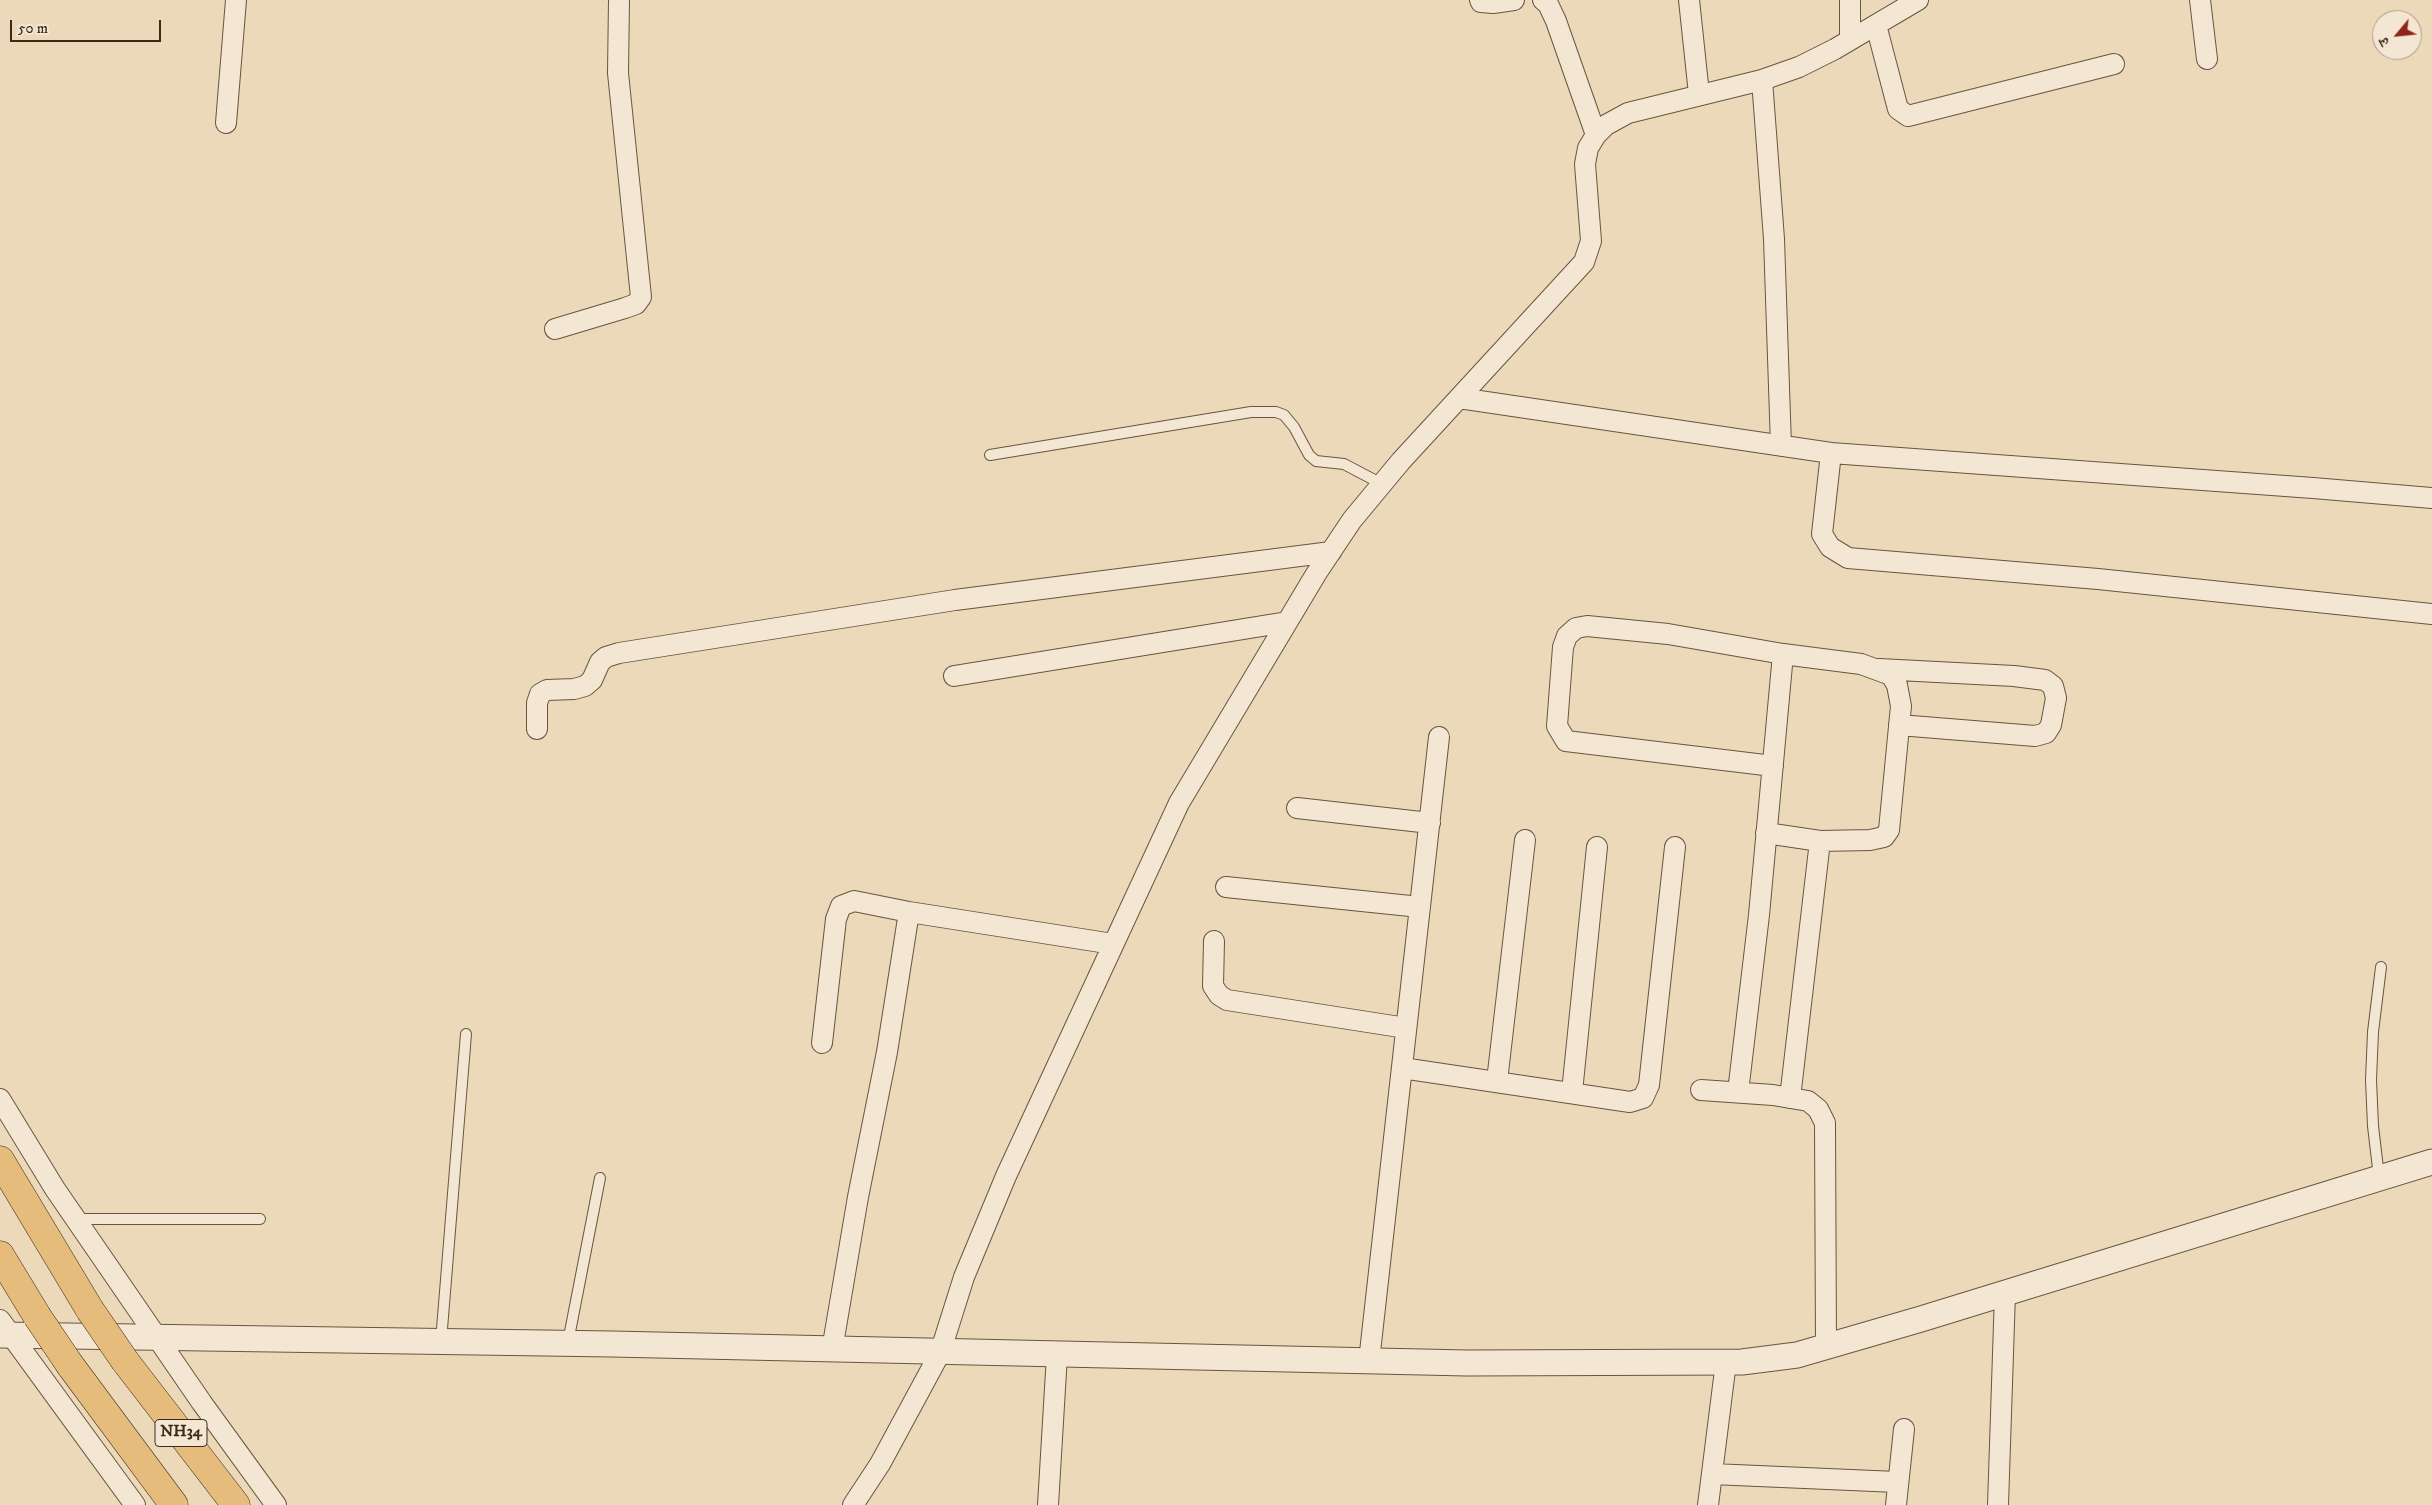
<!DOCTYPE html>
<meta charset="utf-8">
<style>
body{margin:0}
#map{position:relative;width:2432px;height:1505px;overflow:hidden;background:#ecd9b9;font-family:"IM FELL DW Pica","Noto Serif Devanagari",serif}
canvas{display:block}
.north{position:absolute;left:2372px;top:10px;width:50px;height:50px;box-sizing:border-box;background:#f3e6d2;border:1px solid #ab9a88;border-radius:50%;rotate:242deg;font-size:14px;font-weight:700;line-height:20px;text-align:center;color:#3e2818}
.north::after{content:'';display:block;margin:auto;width:18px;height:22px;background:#8f2418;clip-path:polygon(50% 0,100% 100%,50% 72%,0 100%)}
.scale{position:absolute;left:10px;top:20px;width:151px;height:22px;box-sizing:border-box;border:2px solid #3e2818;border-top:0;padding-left:6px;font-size:15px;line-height:18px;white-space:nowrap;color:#3e2818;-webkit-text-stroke:4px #f3e6d2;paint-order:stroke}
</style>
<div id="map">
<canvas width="2432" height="1505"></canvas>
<div class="north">उ</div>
<div class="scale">50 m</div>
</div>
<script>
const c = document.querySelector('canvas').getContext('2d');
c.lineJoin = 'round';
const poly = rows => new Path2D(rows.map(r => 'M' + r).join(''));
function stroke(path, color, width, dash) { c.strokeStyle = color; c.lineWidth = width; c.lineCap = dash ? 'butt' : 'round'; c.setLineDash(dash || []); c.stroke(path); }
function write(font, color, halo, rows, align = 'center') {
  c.font = font + ' "IM FELL DW Pica",serif'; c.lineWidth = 4; c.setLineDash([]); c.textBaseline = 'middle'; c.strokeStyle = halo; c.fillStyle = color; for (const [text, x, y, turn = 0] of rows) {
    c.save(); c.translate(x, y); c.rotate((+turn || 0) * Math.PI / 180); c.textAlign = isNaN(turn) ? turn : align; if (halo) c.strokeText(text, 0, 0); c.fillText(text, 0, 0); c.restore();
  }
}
const service = poly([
 [990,455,1251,412,1276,412,1284,415,1294,427,1309,455,1316,461,1344,464,1382,484],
 [2379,1177,2373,1126,2371,1080,2373,1032,2381,967],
 [76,1219,260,1219],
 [441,1341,466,1034],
 [568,1342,600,1178]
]);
const minor = poly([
 [1480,0,1481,2,1493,3,1514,0],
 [1543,0,1548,4,1556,21,1596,135],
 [1689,0,1699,94],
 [1850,0,1850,40],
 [2200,0,2207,59],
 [1876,25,1898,109,1908,116,2114,64],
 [1762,80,1774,239,1781,446],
 [226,123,236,0],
 [555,329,625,308,636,304,641,297,618,73,619,0],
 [1459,398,1831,453,2313,488,2432,498],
 [1831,453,1822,534,1830,547,1848,558,2098,579,2432,614],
 [1879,669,2014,676,2045,680,2053,686,2056,698,2051,725,2046,733,2035,736,1899,725],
 [954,676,1287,622],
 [537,729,537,703,540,694,547,690,574,689,585,686,592,680,600,662,606,657,619,653,955,600,1331,552],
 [1297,808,1430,823],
 [1766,833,1820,841,1870,840,1884,837,1889,830,1901,706,1897,685,1891,675,1861,664,1783,654,1668,634,1587,626,1576,628,1567,636,1563,647,1557,726,1566,741,1773,766],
 [1226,887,1420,907],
 [1214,941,1213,986,1219,995,1227,1000,1406,1028],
 [822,1043,836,919,841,906,854,901,909,912,1113,944],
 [1402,1068,1630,1102,1643,1098,1649,1085,1675,847],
 [1497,1081,1525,840],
 [1701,1090,1773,1095,1808,1101,1818,1109,1825,1123,1826,1346],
 [1572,1092,1597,847],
 [1738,1092,1759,915,1783,654],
 [1790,1098,1820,841],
 [0,1099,55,1189,202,1403,276,1505],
 [0,1320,135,1505],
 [832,1350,858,1197,887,1052,909,912],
 [1369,1361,1439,737],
 [1712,1474,1897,1482],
 [853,1505,880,1464,940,1353,964,1277,1006,1176,1179,803,1316,574,1352,520,1401,461,1584,262,1591,241,1585,164,1588,148,1596,135,1606,125,1628,113,1762,80,1799,67,1835,49,1918,0],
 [1048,1505,1057,1355],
 [1708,1505,1726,1362],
 [1896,1505,1904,1429],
 [1998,1505,2005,1293]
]);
const tertiary = poly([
 [0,1335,612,1344,1467,1363,1742,1362,1797,1355,1921,1319,2432,1162]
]);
const trunk = poly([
 [0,1160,90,1310],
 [0,1255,37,1316],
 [125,1361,236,1505],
 [70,1365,174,1505]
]);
const trunkBridge = poly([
 [90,1310,125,1361],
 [37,1316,70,1365]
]);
const shields = [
 [181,1433,52]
];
const shieldNames = [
 ["NH34",181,1433]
];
stroke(service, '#6a5440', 12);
stroke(minor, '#6a5440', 22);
stroke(tertiary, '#6a5440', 27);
stroke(trunk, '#3e2818', 29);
stroke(service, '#f3e6d2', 10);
stroke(minor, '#f3e6d2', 20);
stroke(tertiary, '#f3e6d2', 25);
stroke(trunk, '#e6bc7c', 28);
stroke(trunkBridge, '#3e2818', 29, []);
stroke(trunkBridge, '#e6bc7c', 28);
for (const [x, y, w] of shields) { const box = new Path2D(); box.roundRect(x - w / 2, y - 13.5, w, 27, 4); c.fillStyle = '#f3e6d2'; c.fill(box); stroke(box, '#3e2818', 1); }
write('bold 16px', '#3e2818', null, shieldNames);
</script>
